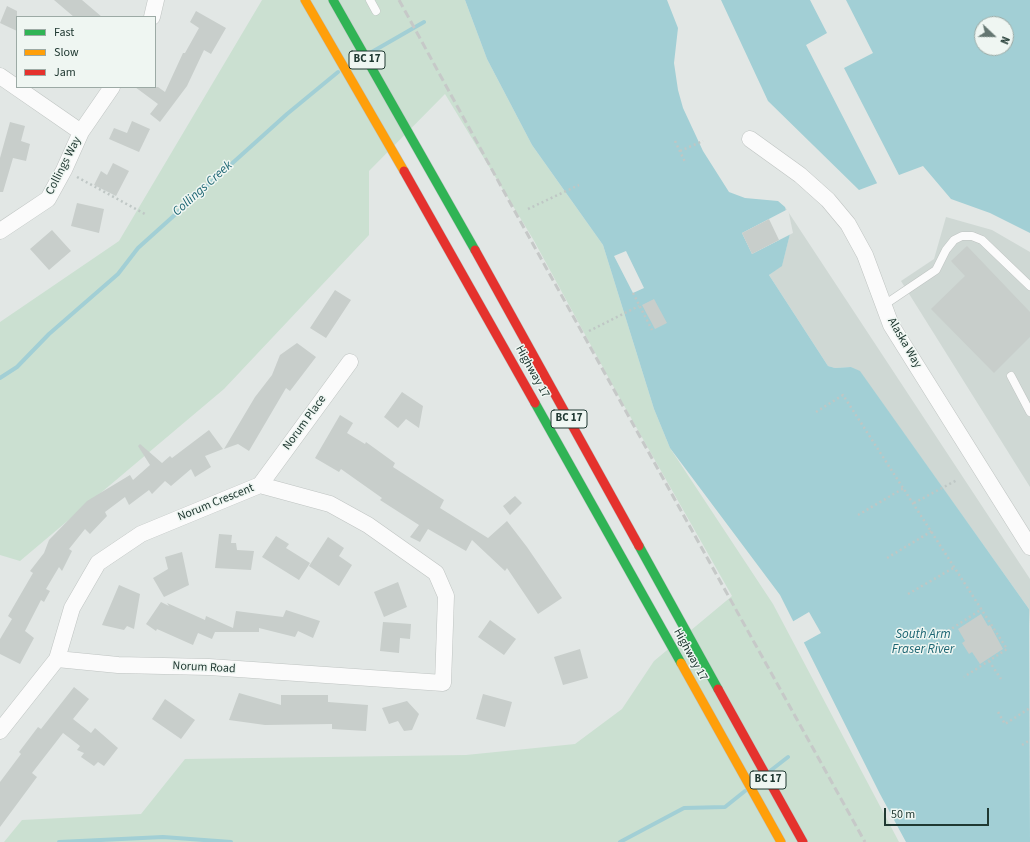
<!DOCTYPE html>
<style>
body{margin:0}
#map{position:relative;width:1030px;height:842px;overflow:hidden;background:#e2e7e5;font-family:"Source Sans 3",sans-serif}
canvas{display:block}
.legend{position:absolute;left:16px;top:16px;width:140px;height:72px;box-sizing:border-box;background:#eff6f2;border:1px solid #9caaa5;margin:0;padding:5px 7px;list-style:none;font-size:12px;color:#203932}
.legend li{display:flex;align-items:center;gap:8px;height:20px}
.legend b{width:20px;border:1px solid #9caaa5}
.north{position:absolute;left:974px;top:16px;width:40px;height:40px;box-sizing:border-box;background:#eff6f2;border:1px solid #9caaa5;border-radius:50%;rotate:112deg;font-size:11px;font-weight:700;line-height:16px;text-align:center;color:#203932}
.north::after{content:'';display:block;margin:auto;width:14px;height:18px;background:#647671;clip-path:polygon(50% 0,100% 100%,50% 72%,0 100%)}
.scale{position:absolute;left:884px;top:808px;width:105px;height:18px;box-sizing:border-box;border:2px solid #203932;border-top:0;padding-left:5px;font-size:12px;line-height:14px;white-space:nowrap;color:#203932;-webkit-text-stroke:3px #eff6f2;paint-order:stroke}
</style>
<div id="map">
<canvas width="1030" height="842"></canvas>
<ul class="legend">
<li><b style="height:5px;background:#30b455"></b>Fast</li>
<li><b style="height:5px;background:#ff9f0a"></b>Slow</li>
<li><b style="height:5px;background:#e5322d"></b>Jam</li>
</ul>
<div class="north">N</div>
<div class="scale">50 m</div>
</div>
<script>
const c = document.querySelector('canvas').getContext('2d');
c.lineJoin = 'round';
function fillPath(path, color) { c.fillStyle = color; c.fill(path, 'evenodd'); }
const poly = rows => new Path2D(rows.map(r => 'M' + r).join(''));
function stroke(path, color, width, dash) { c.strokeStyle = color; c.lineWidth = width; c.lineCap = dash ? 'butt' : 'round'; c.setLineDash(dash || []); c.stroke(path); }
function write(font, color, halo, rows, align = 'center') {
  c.font = font + ' "Source Sans 3",sans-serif'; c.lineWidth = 3; c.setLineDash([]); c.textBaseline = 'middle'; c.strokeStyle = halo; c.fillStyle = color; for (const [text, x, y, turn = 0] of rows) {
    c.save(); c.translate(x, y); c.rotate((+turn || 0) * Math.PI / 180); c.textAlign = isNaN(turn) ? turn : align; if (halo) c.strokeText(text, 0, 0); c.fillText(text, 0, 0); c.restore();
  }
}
const built = poly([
 [785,207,1030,579,1030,626,1029,609,860,372,851,367,835,368,828,366,769,275,782,265,791,230],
 [946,217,992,230,1030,252,1030,487,901,281,934,259]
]);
const green = poly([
 [262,0,465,0,487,59,532,145,603,245,654,409,670,448,773,604,899,842,4,842,22,820,141,814,185,759,466,755,575,744,622,709,654,661,732,596,618,395,533,239,445,94,369,171,369,235,224,389,20,561,0,555,0,322,119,241]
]);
const water = poly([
 [465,0,667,0,678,28,674,63,678,90,683,108,703,151,729,192,745,198,778,201,785,207,791,230,782,266,769,275,828,366,835,368,851,367,860,371,1029,609,1030,842,906,842,880,794,780,595,670,448,654,409,603,245,532,145,487,59],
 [721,0,1030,0,1030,233,990,213,951,199,923,166,859,190,768,101],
 [982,24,1006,24,1006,48,982,48]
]);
const pier = poly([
 [810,0,846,0,873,53,844,68,900,177,878,185,806,45,827,33],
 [788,209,793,233,752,254,742,233],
 [626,251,644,288,633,293,614,256],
 [809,612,821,633,803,643,792,622]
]);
const stream = poly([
 [370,53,424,22],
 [0,378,17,367,49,334,118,274,138,248,287,114,338,72],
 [770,771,788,757],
 [59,842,163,837,231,842],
 [620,842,684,808,725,807,745,791]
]);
const building = poly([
 [54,0,82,0,102,17,74,17],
 [7,6,17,11,17,31,0,23],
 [196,11,226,28,211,54,204,50,187,86,160,122,150,114,158,104,135,87,158,87,165,92,183,53,185,53,199,28,190,22],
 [132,121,150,129,139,152,109,139,114,128,127,133],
 [10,122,25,126,21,141,30,144,26,161,13,158,3,192,0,192,0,158],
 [113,163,129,171,116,196,94,185,101,171,107,175],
 [77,203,104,209,99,233,71,226],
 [769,219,779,240,752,254,742,233],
 [52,230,71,251,49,270,30,249],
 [967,246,1030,312,1030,337,994,373,931,309,965,276,951,261],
 [335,290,351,300,326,338,310,328],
 [654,299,667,323,655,329,642,305],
 [297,343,316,357,290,391,286,388,249,451,238,444,224,449,255,397,272,375,280,355],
 [402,392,423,406,419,428,406,419,398,428,384,417],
 [340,415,353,423,347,433,365,444,366,442,395,463,393,467,444,500,440,508,488,538,507,521,527,547,562,598,538,614,507,568,505,571,472,540,466,551,428,529,420,542,410,537,419,525,380,500,382,498,341,469,339,472,315,458],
 [209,430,223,449,205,456,211,467,195,477,191,469,171,486,165,481,152,494,149,490,129,505,125,497,105,512,107,516,90,534,85,529,69,549,72,551,62,571,59,567,46,589,50,591,44,602,41,600,25,631,34,638,20,664,0,654,0,639,12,619,8,616,33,573,30,571,44,553,49,540,87,501,130,475,133,480,150,465,138,446,140,444,162,463,170,456,172,458],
 [515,496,522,503,510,515,503,506],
 [219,534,232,535,231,543,236,543,237,550,254,551,251,570,215,568],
 [276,536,289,544,286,548,310,563,299,580,262,557],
 [328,537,344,548,339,556,352,565,339,586,309,566],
 [182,552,189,585,164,597,153,578,168,569,165,557],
 [398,582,407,607,384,617,374,592],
 [119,585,140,594,134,629,127,626,124,630,102,625],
 [161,602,169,606,167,603,205,620,206,616,233,628,236,611,283,617,286,610,320,621,313,638,298,631,295,637,259,628,259,632,215,632,212,639,198,633,193,645,157,629,156,631,146,624],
 [981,614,988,626,990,625,1003,649,980,664,972,652,969,654,962,643,965,641,958,629],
 [490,620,516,639,504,655,478,637],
 [383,622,411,624,410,639,400,638,399,653,380,651],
 [580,649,588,678,563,685,554,657],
 [74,687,89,699,73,719,91,733,95,728,118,748,104,766,98,762,94,766,81,757,84,753,77,750,80,746,63,733,32,773,37,777,0,827,0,782,21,754,19,752,38,727,41,729],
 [239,693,281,705,281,695,328,695,328,702,368,705,366,731,332,729,332,724,265,725,229,720],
 [483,694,512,702,505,727,476,719],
 [165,699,195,720,181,739,152,719],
 [407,701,419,714,412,730,404,731,398,721,389,724,382,708]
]);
const path = poly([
 [675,141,685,162],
 [680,151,703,141],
 [77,177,145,214],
 [528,209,579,185],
 [633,293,652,330],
 [589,331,639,306],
 [816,412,843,395,1007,649,964,677],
 [914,503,957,480],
 [858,515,904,488],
 [887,558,932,531],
 [908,594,955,567],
 [948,631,982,609],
 [989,661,1001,679],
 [998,712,1005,724,1030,708],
 [1022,745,1030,740]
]);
const lane = poly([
 [370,0,376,11],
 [884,305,936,270,946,250,954,240,962,236,972,236,982,240,1030,286],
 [1011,376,1030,412]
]);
const street = poly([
 [152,17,156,0],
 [0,76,81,132],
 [750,139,800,175,828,200,848,224,865,255,891,325,1030,547],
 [0,231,48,199,64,170,81,132,112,87],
 [260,485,350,362],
 [0,731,57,659,72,608,98,563,141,534,260,485,330,504,368,525,436,573,446,596,443,683,209,667,118,665,57,659]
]);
const fast = poly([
 [333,0,475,250],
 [535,403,681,663],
 [639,546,718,689]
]);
const slow = poly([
 [305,0,404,171],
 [681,663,781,842]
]);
const jam = poly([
 [404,171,535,403],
 [475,250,639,546],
 [718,689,803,842]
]);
const rail = poly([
 [399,0,513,208,865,842]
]);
const shields = [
 [367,60,36],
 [569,419,36],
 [768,780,36]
];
const shieldNames = [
 ["BC 17",367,60],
 ["BC 17",569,419],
 ["BC 17",768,780]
];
const streetNames = [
 ["Collings Way",64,166,-63],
 ["Alaska Way",904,343,60],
 ["Highway 17",532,372,61],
 ["Norum Place",305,423,-54],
 ["Norum Crescent",216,503,-22],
 ["Highway 17",690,655,61],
 ["Norum Road",204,668,3]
];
const waterNames = [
 ["Collings Creek",203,189,-42],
 ["South Arm",923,635],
 ["Fraser River",923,650]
];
fillPath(built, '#cfd8d4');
fillPath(green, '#cbe0d1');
fillPath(water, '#a2cfd5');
fillPath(pier, '#e2e7e5');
stroke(stream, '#a2cfd5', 4);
fillPath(building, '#c8cecb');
stroke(lane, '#bfc4c2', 9);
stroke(street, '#bfc4c2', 17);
stroke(fast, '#bbc3c1', 10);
stroke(slow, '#bbc3c1', 10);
stroke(jam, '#bbc3c1', 10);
stroke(path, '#bfc7c5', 2.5, [2, 3]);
stroke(lane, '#fbfbfb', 8);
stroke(street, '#fbfbfb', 16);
stroke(fast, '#30b455', 9);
stroke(slow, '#ff9f0a', 9);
stroke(jam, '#e5322d', 9);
stroke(rail, '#c6c9c8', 3, [8, 4]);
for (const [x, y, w] of shields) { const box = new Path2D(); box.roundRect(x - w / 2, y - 9, w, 18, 3); c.fillStyle = '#eff6f2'; c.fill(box); stroke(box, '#203932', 1); }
write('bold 11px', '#203932', null, shieldNames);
write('12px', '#203932', '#eff6f2', streetNames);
write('italic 13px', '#1d6673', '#eff6f2', waterNames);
</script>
